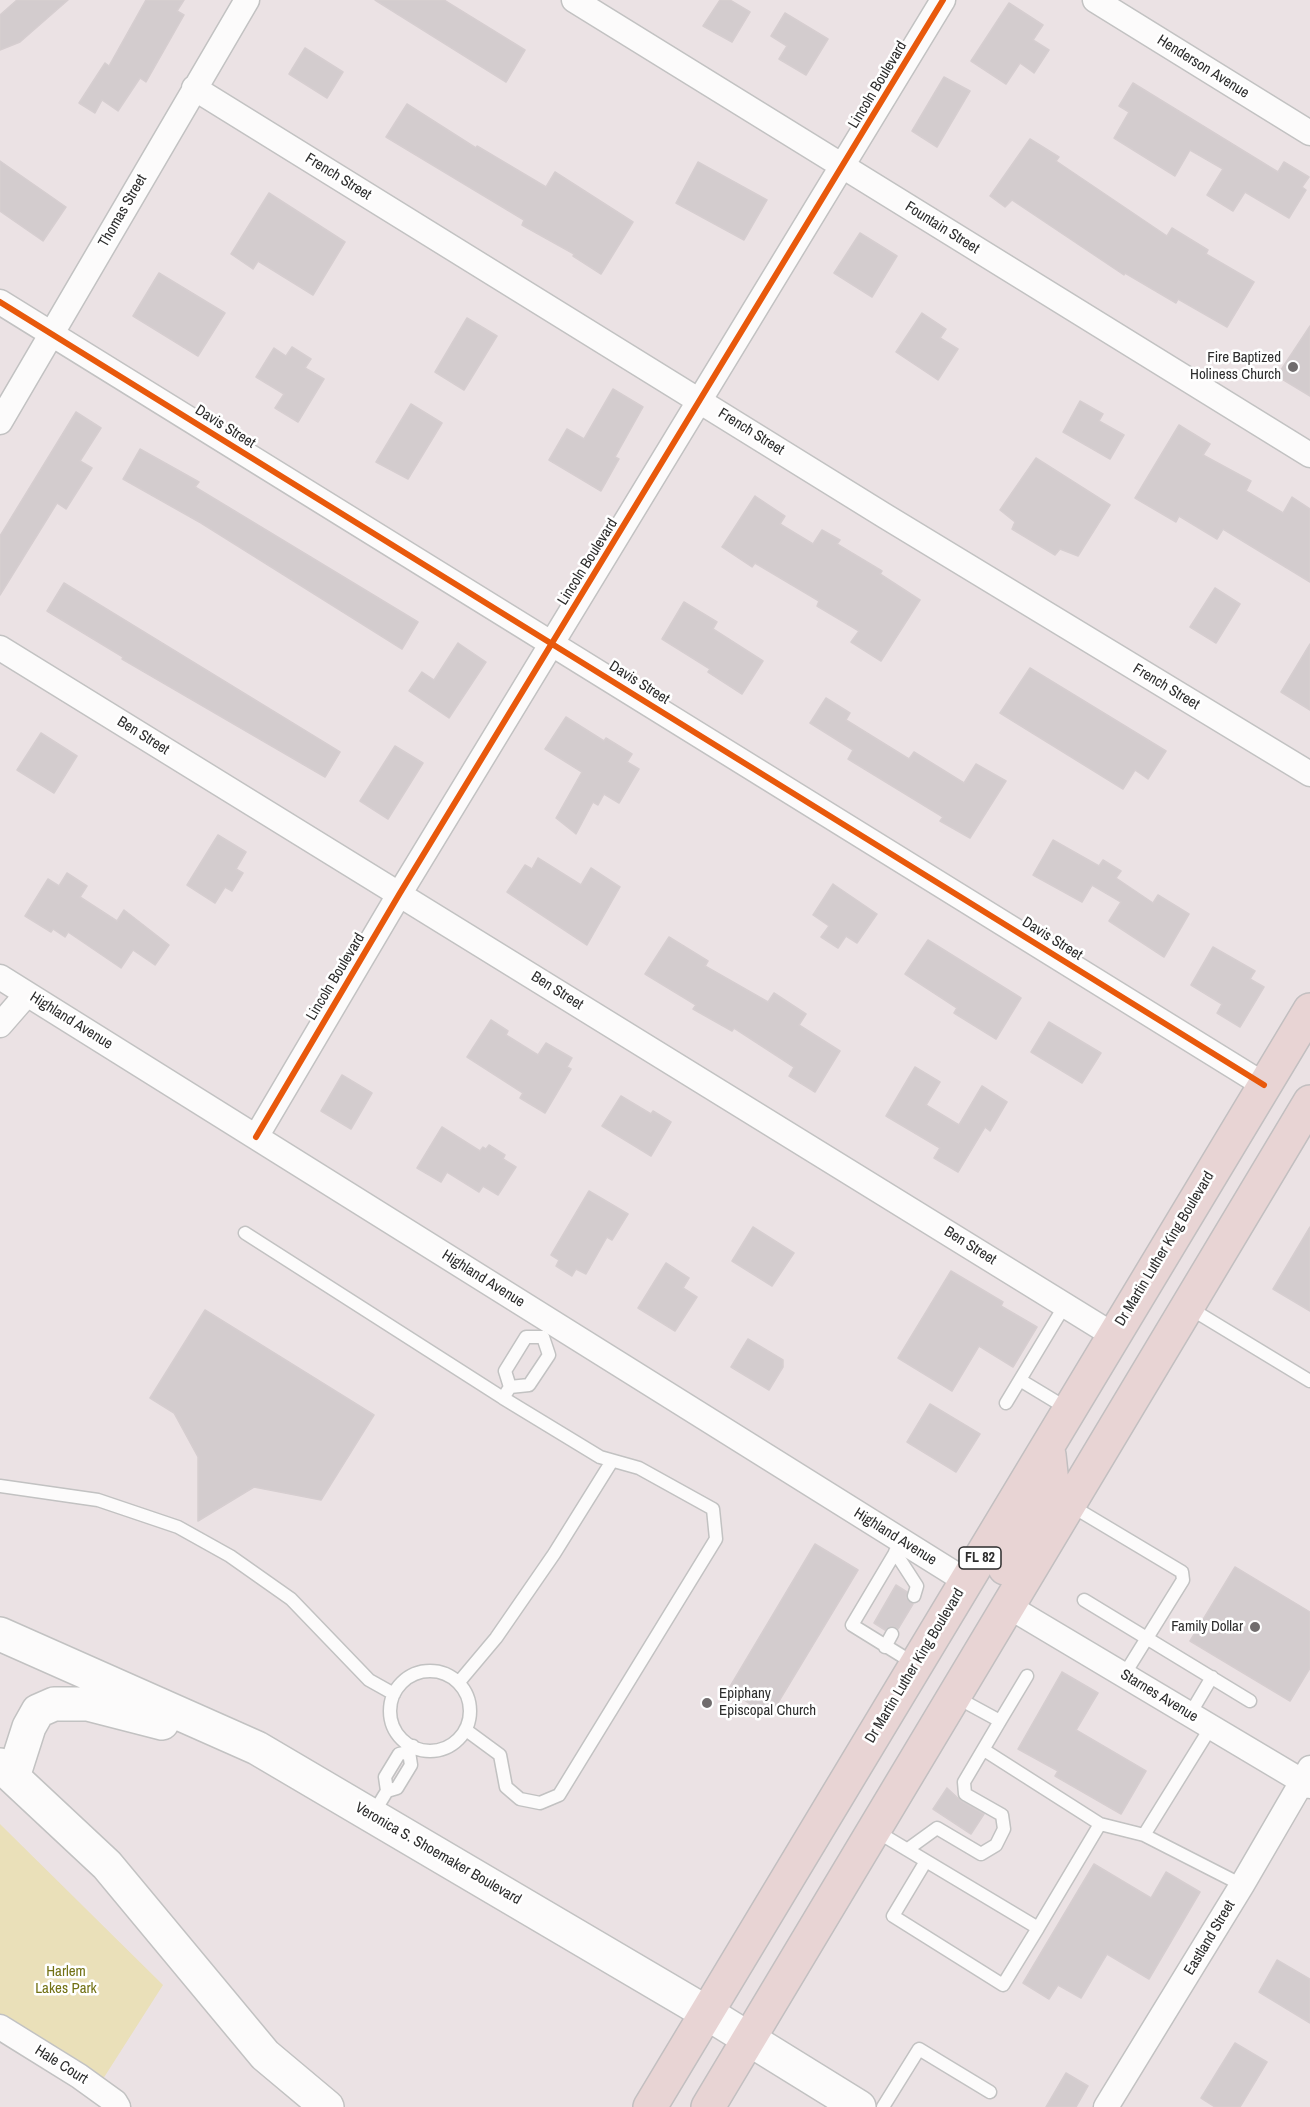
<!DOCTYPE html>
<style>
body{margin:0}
canvas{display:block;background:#ebe2e4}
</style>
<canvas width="1310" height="2107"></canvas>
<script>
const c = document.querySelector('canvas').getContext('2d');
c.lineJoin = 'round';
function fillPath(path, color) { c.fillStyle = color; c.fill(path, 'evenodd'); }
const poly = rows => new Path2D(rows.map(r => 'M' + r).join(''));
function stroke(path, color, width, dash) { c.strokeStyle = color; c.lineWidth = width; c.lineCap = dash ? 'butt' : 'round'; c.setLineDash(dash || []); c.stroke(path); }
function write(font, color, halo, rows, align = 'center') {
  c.font = font + ' "Archivo Narrow",sans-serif'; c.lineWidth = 5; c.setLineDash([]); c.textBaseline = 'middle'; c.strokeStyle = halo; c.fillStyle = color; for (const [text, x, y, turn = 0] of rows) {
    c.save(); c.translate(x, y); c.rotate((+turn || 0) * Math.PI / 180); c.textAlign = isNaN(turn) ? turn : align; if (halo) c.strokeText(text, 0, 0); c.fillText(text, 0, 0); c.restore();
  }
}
const green = poly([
 [0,1824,163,1985,103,2079,0,2015]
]);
const building = poly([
 [17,0,68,0,20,42,0,50,0,15,17,0],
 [146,0,184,0,177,11,184,15,146,82,140,78,118,111,102,100,95,113,79,103,105,63,109,66,146,0],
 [375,0,444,0,525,50,506,82,375,0],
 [720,0,730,0,750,12,732,42,703,26,720,0],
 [1009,3,1043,25,1033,40,1049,50,1034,73,1020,63,1006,84,971,61,1009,3],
 [785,13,828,39,806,75,779,59,787,46,771,36,785,13],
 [305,48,343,72,327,98,289,74,305,48],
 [944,77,970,91,937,147,912,131,944,77],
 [1133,83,1278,172,1284,162,1309,177,1302,187,1306,190,1289,218,1245,192,1233,211,1207,195,1223,169,1190,150,1175,176,1114,138,1129,112,1119,106,1133,83],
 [407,104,476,148,477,146,546,187,555,172,633,222,601,274,573,256,574,254,522,225,524,220,386,137,407,104],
 [1030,139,1059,157,1056,161,1167,236,1172,228,1208,250,1206,254,1254,282,1227,327,1178,299,1176,303,1125,273,1124,275,1012,200,1005,207,990,196,1030,139],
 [0,161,66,207,43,241,0,211,0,161],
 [698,162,767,200,744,240,676,203,698,162],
 [269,193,345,242,313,295,258,261,253,269,231,254,269,193],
 [860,233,897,256,872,297,834,273,860,233],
 [159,273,225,313,198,356,133,316,159,273],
 [922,313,946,329,940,338,958,349,938,380,896,352,922,313],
 [467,318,497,336,464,390,435,372,467,318],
 [1310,326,1310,396,1277,376,1310,326],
 [292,347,311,359,305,368,324,379,298,422,275,408,284,394,256,377,274,348,286,356,292,347],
 [613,389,643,407,615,457,619,459,601,491,549,460,567,429,584,439,613,389],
 [1080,401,1103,414,1099,421,1124,435,1110,459,1063,432,1080,401],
 [411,404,442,423,408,479,376,462,411,404],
 [76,412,101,428,80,461,92,468,66,509,57,503,0,595,0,536,76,412],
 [1179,425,1210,444,1203,455,1251,481,1246,491,1283,513,1292,497,1310,509,1310,582,1223,529,1217,539,1179,516,1176,522,1135,498,1179,425],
 [140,449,199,482,195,487,418,622,402,649,201,523,123,479,140,449],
 [1036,458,1110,505,1078,556,1060,549,1055,555,1012,529,1015,522,1000,510,1036,458],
 [755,496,785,516,780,524,813,544,822,530,840,540,837,544,882,571,880,574,920,600,881,661,851,642,859,631,817,606,819,601,755,563,752,567,722,547,755,496],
 [64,583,340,752,325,777,122,659,123,657,47,611,64,583],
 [1215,588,1240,604,1216,643,1190,627,1215,588],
 [684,602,717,622,713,629,763,661,742,694,708,672,710,669,662,639,684,602],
 [458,643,486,662,449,718,409,691,422,672,434,680,458,643],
 [1310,644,1310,710,1281,692,1310,644],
 [1030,668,1166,751,1148,779,1135,770,1123,789,1000,713,1030,668],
 [826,698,850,713,846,720,909,759,914,752,964,783,976,764,1006,781,970,838,940,821,943,817,848,759,853,750,810,723,826,698],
 [566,717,604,741,606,738,632,754,627,762,639,769,619,803,604,794,598,805,593,802,576,834,556,818,582,772,545,749,566,717],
 [41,733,77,756,54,793,17,770,41,733],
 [395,746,423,763,388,819,360,801,395,746],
 [218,835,246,852,236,869,243,873,232,891,225,887,215,903,187,885,218,835],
 [1053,840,1099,866,1103,860,1121,871,1116,878,1153,903,1158,895,1189,914,1164,957,1109,921,1121,902,1092,885,1082,902,1033,875,1053,840],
 [538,858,581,885,591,868,620,887,587,945,507,892,525,865,532,869,538,858],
 [67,873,87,886,80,897,117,921,124,910,169,945,155,965,133,950,121,968,68,932,65,937,53,929,51,932,25,916,48,879,59,886,67,873],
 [833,884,877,914,857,943,846,936,838,948,821,937,829,926,813,915,833,884],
 [669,937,708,961,705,966,768,1002,774,993,806,1014,799,1025,840,1051,815,1092,789,1076,794,1067,734,1028,732,1031,693,1009,696,1005,645,974,669,937],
 [928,940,1021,998,996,1039,954,1013,957,1008,905,974,928,940],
 [1213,947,1255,971,1250,979,1264,987,1240,1027,1217,1013,1222,1004,1191,985,1213,947],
 [491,1020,508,1031,506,1035,538,1055,546,1043,572,1058,567,1067,571,1069,545,1113,520,1098,523,1093,467,1057,491,1020],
 [1049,1022,1101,1053,1082,1083,1031,1052,1049,1022],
 [915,1067,940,1082,926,1105,959,1125,982,1086,1007,1102,990,1131,985,1127,958,1172,934,1158,940,1148,886,1116,915,1067],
 [342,1075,372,1093,351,1129,321,1111,342,1075],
 [621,1096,651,1114,653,1111,671,1122,651,1156,602,1126,621,1096],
 [442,1127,480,1151,483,1147,486,1149,489,1145,505,1155,503,1159,516,1167,498,1195,483,1186,479,1192,447,1172,441,1182,417,1168,442,1127],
 [589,1191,628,1214,612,1240,607,1237,586,1274,576,1269,572,1276,556,1266,559,1260,551,1255,589,1191],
 [753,1227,794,1253,772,1286,732,1261,753,1227],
 [1310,1227,1310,1311,1273,1289,1310,1227],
 [666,1263,689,1278,683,1288,697,1297,675,1331,638,1308,666,1263],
 [951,1271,1003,1302,1001,1306,1037,1327,1013,1367,979,1346,952,1391,898,1358,951,1271],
 [205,1310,374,1415,321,1500,254,1487,198,1521,198,1457,174,1413,150,1398,205,1310],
 [748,1339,783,1360,783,1367,769,1390,731,1367,748,1339],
 [930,1404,980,1434,956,1472,907,1442,930,1404],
 [815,1544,858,1570,770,1716,728,1690,815,1544],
 [1235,1567,1310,1612,1310,1668,1290,1701,1190,1641,1235,1567],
 [896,1585,907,1592,906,1598,913,1604,898,1629,891,1626,885,1630,874,1623,896,1585],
 [1062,1672,1098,1693,1076,1730,1146,1771,1121,1814,1055,1776,1058,1771,1018,1749,1062,1672],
 [947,1788,961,1801,984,1814,971,1834,933,1809,947,1788],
 [1094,1864,1151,1898,1166,1872,1200,1892,1149,1979,1107,1954,1081,1998,1058,1985,1049,1999,1023,1983,1094,1864],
 [1277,1960,1310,1979,1310,2023,1259,1992,1277,1960],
 [1235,2043,1267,2062,1240,2107,1215,2107,1201,2098,1235,2043],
 [1066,2073,1088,2086,1076,2107,1046,2107,1066,2073]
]);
const lane = poly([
 [245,1233,503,1398,510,1387,505,1371,526,1337,543,1337],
 [1188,1307,1310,1381],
 [1020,1380,1068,1409],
 [510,1387,529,1385,549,1355,543,1337],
 [1006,1403,1065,1305],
 [0,1486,98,1500,178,1527,230,1556,291,1599,369,1680,394,1694],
 [1070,1505,1182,1572,1183,1580,1124,1675],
 [902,1541,852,1625,915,1664],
 [895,1552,917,1586,914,1596],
 [1084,1600,1250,1701],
 [885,1647,892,1634],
 '390 1711a40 40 0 1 1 80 0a40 40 0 1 1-80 0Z',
 [459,1682,496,1638,554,1554,612,1461],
 [1190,1714,1212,1677],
 [1000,1721,1027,1676],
 [1211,1727,1144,1835,1242,1885],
 [466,1730,500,1755,506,1787,520,1799,540,1803,559,1795,716,1539,713,1509,639,1468,600,1457,503,1398],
 [984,1750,1100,1824,1144,1835],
 [387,1791,397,1788,411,1765,409,1752],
 [373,1814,387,1791,385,1777,399,1754,409,1752,413,1746],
 [876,1831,1038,1928,1100,1824],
 [908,1849,937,1828,981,1854,996,1845,1004,1829,1002,1815,965,1794,964,1782,1000,1721,954,1696],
 [926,1861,893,1916,1003,1985,1038,1928],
 [883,2107,919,2049,990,2092]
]);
const street = poly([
 [574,0,1310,455],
 [1095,0,1310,133],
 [194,88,885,516,1310,774],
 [0,302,1264,1085],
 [0,422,247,0],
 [0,648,1113,1335],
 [0,977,966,1581],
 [0,1025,27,994],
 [256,1137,400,893,943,0],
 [1008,1606,1310,1786],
 [0,2027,79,2076,115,2102,118,2107],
 [1106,2107,1242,1885,1310,1768]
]);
const secondary = poly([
 [0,1634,257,1748,707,2013,859,2107],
 [0,1765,107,1865,265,2055,327,2107],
 [13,1777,29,1727,38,1711,54,1704,88,1704,162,1723]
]);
const primary = poly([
 [1005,1568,1052,1483,1049,1455],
 [650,2107,1310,1010],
 [708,2107,1310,1102]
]);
const cycleway = poly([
 [0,302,1264,1085],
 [256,1137,400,893,943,0]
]);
const markers = [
 [1293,367,6,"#706c6d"],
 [1255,1627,6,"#706c6d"],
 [707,1703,6,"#706c6d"]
];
const shields = [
 [980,1558,42]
];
const shieldNames = [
 ["FL 82",980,1558]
];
const streetNames = [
 ["Henderson Avenue",1203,67,32],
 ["Lincoln Boulevard",878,85,-59],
 ["French Street",338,177,32],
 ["Thomas Street",123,211,-60],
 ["Fountain Street",942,228,32],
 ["Davis Street",225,427,32],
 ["French Street",751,432,32],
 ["Lincoln Boulevard",588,562,-58],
 ["Davis Street",639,683,32],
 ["French Street",1166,687,31],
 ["Ben Street",143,736,32],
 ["Davis Street",1052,939,32],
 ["Lincoln Boulevard",336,977,-59],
 ["Ben Street",557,991,32],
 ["Highland Avenue",71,1021,32],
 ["Ben Street",970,1246,32],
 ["Dr Martin Luther King Boulevard",1165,1249,-59],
 ["Highland Avenue",483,1279,32],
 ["Highland Avenue",895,1537,32],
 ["Dr Martin Luther King Boulevard",915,1666,-59],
 ["Starnes Avenue",1159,1696,31],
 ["Veronica S. Shoemaker Boulevard",438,1854,30],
 ["Eastland Street",1210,1938,-59],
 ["Hale Court",61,2065,32]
];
const poiNames = [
 ["Fire Baptized",1281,358],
 ["Holiness Church",1281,375],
 ["Family Dollar",1243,1627],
 ["Epiphany",719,1694,"left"],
 ["Episcopal Church",719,1711,"left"]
];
const parkNames = [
 ["Harlem",66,1972],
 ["Lakes Park",66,1989]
];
fillPath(green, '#eae0b9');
fillPath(building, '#d3ccce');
stroke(building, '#d6ced0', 1.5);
stroke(lane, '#c2c2c2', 15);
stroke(street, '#c2c2c2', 27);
stroke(secondary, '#c2c2c2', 36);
stroke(primary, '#c2bfc0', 36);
stroke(lane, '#fcfbfb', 12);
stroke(street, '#fcfbfb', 24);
stroke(secondary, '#fcfbfb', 33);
stroke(primary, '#e8d4d4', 33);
stroke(cycleway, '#e8590c', 6);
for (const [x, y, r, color] of markers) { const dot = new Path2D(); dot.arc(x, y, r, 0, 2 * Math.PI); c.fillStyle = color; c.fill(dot); stroke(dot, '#fff', 2); }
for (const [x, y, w] of shields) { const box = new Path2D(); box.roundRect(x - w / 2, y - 11, w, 22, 4.5); c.fillStyle = '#fff'; c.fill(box); stroke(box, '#2d2d2d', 1.5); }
write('bold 14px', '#2d2d2d', null, shieldNames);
write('15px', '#2d2d2d', '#fff', streetNames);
write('15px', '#2d2d2d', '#fff', poiNames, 'right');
write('15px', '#727114', '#fff', parkNames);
</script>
